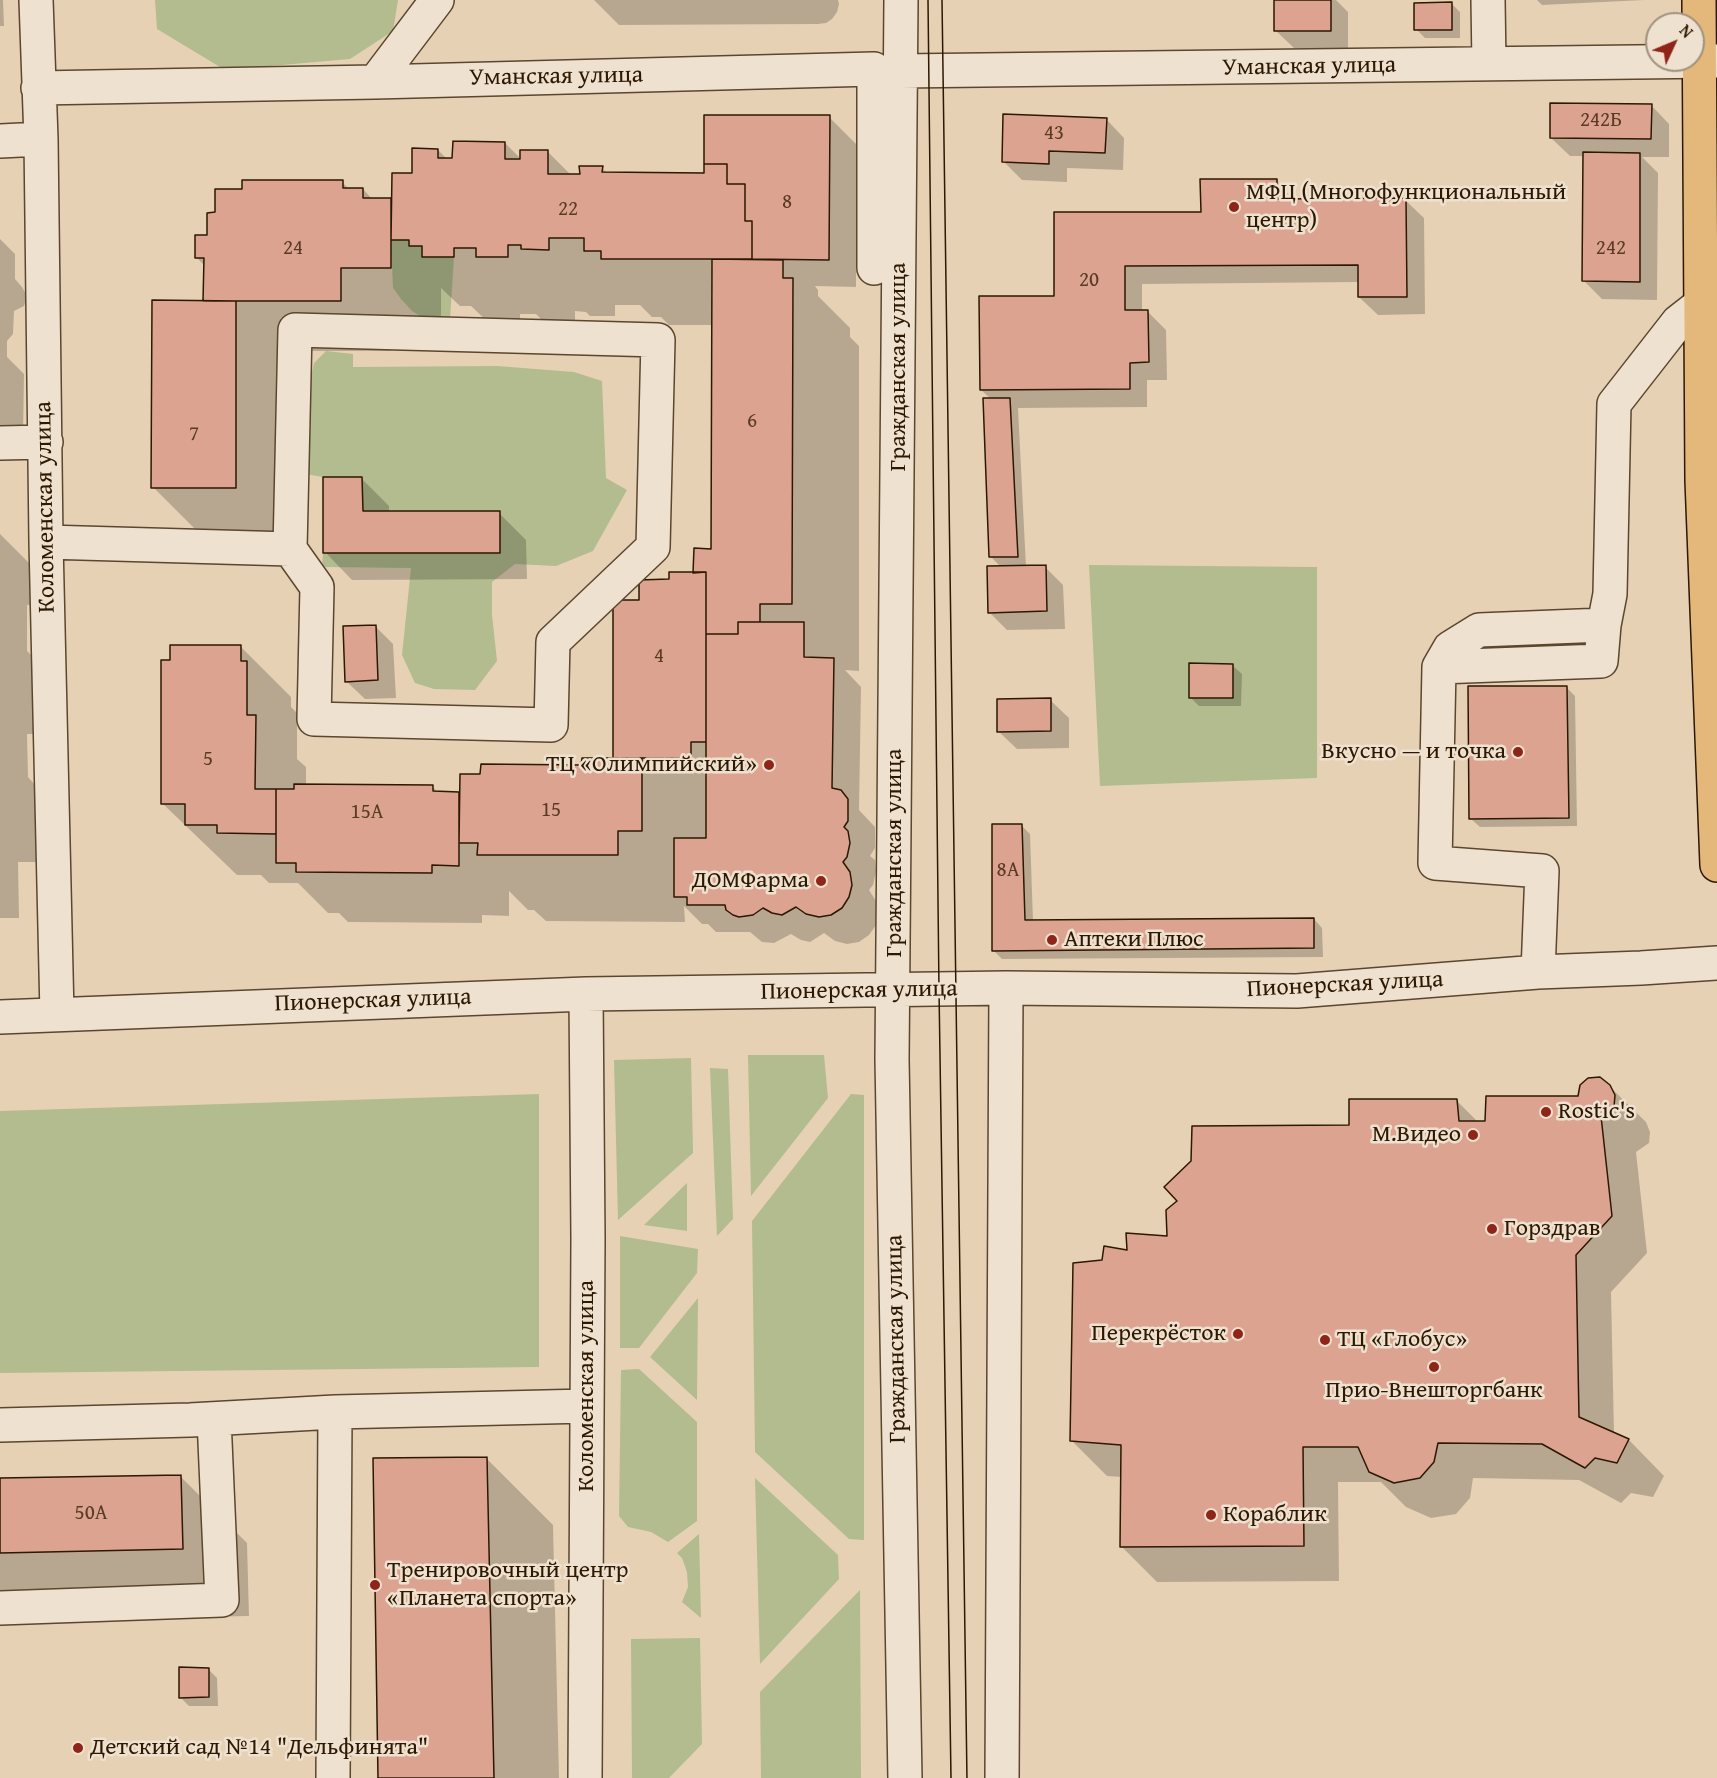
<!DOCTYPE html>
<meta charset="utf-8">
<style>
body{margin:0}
#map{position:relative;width:1717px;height:1778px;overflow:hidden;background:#e6d1b5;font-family:"Gentium Book Plus",serif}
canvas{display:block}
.north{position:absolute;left:1645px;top:12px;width:60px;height:60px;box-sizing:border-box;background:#efe1cf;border:2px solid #a1917d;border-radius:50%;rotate:46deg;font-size:16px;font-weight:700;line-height:24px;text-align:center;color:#2d1801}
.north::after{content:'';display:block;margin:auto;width:21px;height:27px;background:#8f2418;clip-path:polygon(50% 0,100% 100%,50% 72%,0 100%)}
</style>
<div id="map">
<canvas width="1717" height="1778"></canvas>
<div class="north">N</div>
</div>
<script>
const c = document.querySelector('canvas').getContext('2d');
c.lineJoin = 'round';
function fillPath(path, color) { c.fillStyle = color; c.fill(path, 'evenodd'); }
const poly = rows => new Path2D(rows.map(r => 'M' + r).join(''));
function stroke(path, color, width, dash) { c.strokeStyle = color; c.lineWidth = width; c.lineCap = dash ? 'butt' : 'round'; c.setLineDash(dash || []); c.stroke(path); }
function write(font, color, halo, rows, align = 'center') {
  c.font = font + ' "Gentium Book Plus",serif'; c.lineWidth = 5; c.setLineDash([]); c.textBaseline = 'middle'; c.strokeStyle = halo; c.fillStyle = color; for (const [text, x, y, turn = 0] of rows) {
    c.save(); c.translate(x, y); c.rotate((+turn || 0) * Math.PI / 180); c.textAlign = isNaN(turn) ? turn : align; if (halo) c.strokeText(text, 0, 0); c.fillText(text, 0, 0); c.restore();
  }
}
const green = poly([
 [155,0,398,0,393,31,350,59,225,70,157,29],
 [391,240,409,240,409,246,422,246,422,257,454,257,450,319,427,320,412,311,401,299,393,288],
 [326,351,353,354,353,367,497,366,574,372,602,381,606,478,627,490,593,551,556,566,515,564,492,582,492,615,497,661,475,690,434,689,415,683,402,655,411,568,322,567,323,553,500,511,363,511,362,477,323,477,305,474,308,391,314,363],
 [1089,565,1317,567,1317,778,1100,786],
 [748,1055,824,1055,828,1098,751,1196],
 [691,1058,693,1153,618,1220,614,1060],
 [710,1068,728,1069,733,1219,717,1236],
 [539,1094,539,1367,0,1373,0,1111],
 [851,1094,864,1095,864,1540,849,1539,755,1452,752,1221],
 [687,1183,687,1231,644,1225],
 [620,1236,698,1249,697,1273,639,1348,620,1348],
 [698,1298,697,1400,650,1357],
 [639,1369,697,1422,697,1521,668,1542,651,1532,628,1527,619,1516,621,1370],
 [755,1478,838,1555,839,1579,760,1664],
 [699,1534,701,1618,682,1602,688,1587,687,1572,682,1558,677,1553],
 [860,1590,861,1778,761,1778,760,1692],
 [700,1638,702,1744,669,1778,632,1778,631,1639]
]);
const shadow = poly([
 [0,0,3,0,4,26,0,26],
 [594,0,838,0,839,4,837,12,832,19,826,23,818,24,619,25],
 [1276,0,1336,0,1348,12,1348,49,1294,48,1275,30],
 [1537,0,1644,0,1542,5],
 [1451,3,1460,12,1460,38,1425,38,1416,29],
 [1651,105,1669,124,1669,157,1642,157,1658,173,1657,300,1602,299,1584,281,1584,156,1570,156,1551,138],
 [829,117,856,144,856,287,815,286,818,290,818,296,850,328,850,337,859,346,859,671,845,670,861,687,859,810,875,827,875,848,870,856,875,860,876,871,873,885,869,890,876,901,879,913,876,925,869,935,859,942,847,944,835,941,824,933,810,942,801,940,791,934,774,943,762,942,750,932,716,932,708,924,702,924,684,906,685,922,546,921,534,910,528,910,509,891,509,916,482,915,482,923,348,922,339,913,328,913,298,883,269,883,261,875,237,875,162,803,240,646,291,697,291,707,297,713,297,759,306,767,306,785,432,786,439,793,458,793,461,796,482,776,583,766,614,759,640,602,670,581,695,574,712,550,713,325,669,325,661,317,652,317,640,305,615,305,615,316,590,316,586,312,575,311,575,323,545,323,536,314,520,314,520,324,490,324,471,306,460,306,441,288,441,318,391,318,391,351,286,351,286,538,204,538,153,487,205,302,205,266,196,257,209,236,217,214,244,191,342,182,349,189,363,189,373,200,391,200,393,202,414,174,438,150,447,159,454,159,505,143,522,160,547,151,571,175,581,175,602,168,608,174,705,175],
 [1106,119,1124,138,1123,170,1067,168,1067,182,1022,180,1004,162],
 [1276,180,1294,200,1405,200,1424,218,1425,314,1378,315,1359,297,1359,282,1142,284,1142,312,1148,312,1166,330,1167,380,1147,380,1147,407,1018,408,1026,567,1045,567,1063,585,1065,629,1007,630,989,612,1002,568,991,557,991,399,981,390,1056,297,1202,213],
 [0,239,15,254,15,279,22,287,27,296,24,306,14,311,13,334,7,341,7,357,24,374,23,436,0,451],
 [362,479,389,506,389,512,499,513,526,540,527,579,352,580,325,552],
 [0,534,33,567,33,605,27,605,27,651,35,659,36,734,27,734,28,777,36,786,37,862,18,862,19,918,0,918],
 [375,626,393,644,396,698,365,699,346,681],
 [1233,666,1242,674,1241,706,1199,706,1190,697],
 [1566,687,1575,696,1577,826,1480,827,1471,819],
 [1050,700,1069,718,1069,748,1017,749,998,731],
 [1021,825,1030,834,1033,921,1314,919,1322,928,1323,957,1002,959,993,950],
 [1609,1086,1646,1122,1650,1132,1649,1143,1636,1152,1647,1253,1611,1292,1614,1434,1629,1440,1664,1476,1653,1497,1631,1493,1621,1503,1579,1480,1473,1478,1470,1498,1456,1514,1431,1518,1406,1507,1381,1482,1338,1482,1339,1581,1157,1582,1121,1546,1122,1477,1107,1476,1071,1440,1103,1261,1168,1238,1350,1126,1457,1101,1478,1122,1487,1122,1579,1097],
 [486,1458,553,1525,559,1778,380,1778],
 [180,1476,247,1543,249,1616,0,1621,0,1480],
 [208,1669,217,1678,218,1706,189,1706,180,1697]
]);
const building = poly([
 [1274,0,1331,0,1331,31,1274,31,1274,0],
 [1452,2,1452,30,1414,30,1414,3,1452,2],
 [1550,103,1652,104,1651,139,1550,138,1550,103],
 [1003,114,1107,118,1105,153,1049,151,1049,164,1002,162,1003,114],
 [704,115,830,115,829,260,752,259,752,221,745,221,745,184,727,184,727,164,704,164,704,115],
 [453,141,505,142,505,159,520,159,520,150,548,150,548,174,580,174,579,166,603,166,602,172,704,173,704,164,727,164,727,184,745,184,745,221,752,221,752,259,601,259,601,251,584,251,584,238,549,238,549,250,521,249,521,245,508,245,508,257,476,257,476,248,454,248,454,257,422,257,422,246,409,246,409,240,391,240,392,173,412,173,412,148,438,149,438,158,452,158,453,141],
 [1583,152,1640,153,1640,282,1582,281,1583,152],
 [1200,179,1277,179,1277,199,1406,198,1407,297,1358,297,1358,265,1125,266,1125,310,1148,310,1149,362,1130,363,1130,389,980,390,979,296,1054,296,1054,212,1201,212,1200,179],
 [242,180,343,180,343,188,363,188,363,198,391,198,391,268,341,268,341,301,203,301,204,258,195,258,195,235,207,235,207,213,215,212,215,189,242,189,242,180],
 [712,259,783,260,783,278,793,278,792,604,760,604,760,622,738,622,738,634,706,634,706,572,693,573,694,548,711,549,712,259],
 [152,300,236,301,236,488,151,488,152,300],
 [983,398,1010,398,1018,557,989,557,983,398],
 [323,477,362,477,363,511,500,511,500,553,323,553,323,477],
 [1046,565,1047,611,988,613,987,566,1046,565],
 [669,572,706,572,706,742,691,742,691,758,613,758,613,600,639,600,639,580,669,579,669,572],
 [738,622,804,622,804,657,834,658,832,788,841,790,848,799,848,821,844,827,848,831,850,843,847,857,843,862,850,872,852,885,849,897,842,908,831,915,819,917,806,914,796,907,782,915,772,913,763,908,753,915,739,917,733,915,726,910,725,905,687,905,687,897,674,897,674,838,706,838,706,634,738,634,738,622],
 [376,625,378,680,345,682,343,626,376,625],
 [170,645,241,645,241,661,247,661,247,715,256,715,255,789,276,789,276,834,217,833,217,825,185,825,185,804,161,804,161,660,170,660,170,645],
 [1189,663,1233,664,1233,698,1189,698,1189,663],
 [1468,686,1567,686,1569,818,1469,819,1468,686],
 [1051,698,1051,731,997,732,997,699,1051,698],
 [582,758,642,758,642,831,618,831,618,855,477,855,478,843,459,843,460,774,480,774,481,764,581,765,582,758],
 [294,784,433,785,433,791,459,792,459,866,432,865,432,873,296,872,296,863,276,863,276,789,294,789,294,784],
 [992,824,1022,824,1025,920,1314,918,1314,948,992,951,992,824],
 [1600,1077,1610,1085,1615,1095,1614,1107,1601,1116,1612,1216,1576,1255,1579,1417,1629,1439,1617,1463,1595,1458,1585,1468,1542,1444,1438,1443,1434,1462,1420,1478,1394,1483,1369,1472,1358,1447,1303,1447,1304,1546,1120,1547,1121,1445,1070,1441,1073,1263,1102,1260,1104,1246,1127,1250,1126,1233,1167,1236,1166,1210,1177,1201,1164,1187,1191,1161,1192,1126,1349,1125,1349,1099,1457,1099,1459,1121,1485,1121,1486,1096,1578,1096,1580,1085,1588,1078,1600,1077],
 [487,1457,494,1778,378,1778,373,1458,487,1457],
 [181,1475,183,1549,0,1553,0,1478,181,1475],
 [179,1667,209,1668,209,1697,179,1698,179,1667]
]);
const minor = poly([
 [36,0,41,139,46,542,57,1014],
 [901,0,892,1059,905,1778],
 [1488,0,1489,64],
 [901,71,1717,61],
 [375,82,437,0],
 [38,88,375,82,874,69,874,268],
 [0,141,41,139],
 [0,443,46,442],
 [46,542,290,549,295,330,658,340,653,547,553,642,551,725,314,719,317,587,290,549],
 [1439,667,1601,661,1604,625],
 [1538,972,1542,871,1435,863,1439,667,1450,648,1479,630,1604,625,1610,594,1614,404,1678,322,1701,304],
 [0,1017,586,994,1006,988,1297,991,1538,972,1641,968,1717,963],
 [0,1425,190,1420,335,1412,587,1406],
 [0,1608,222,1600,214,1419],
 [333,1778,335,1412],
 [585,1778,588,1239,586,994],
 [1002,1778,1006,988]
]);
const major = poly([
 [1699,0,1702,480,1717,865]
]);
const tram = poly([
 [928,0,939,990,951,1778],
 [942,0,967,1778]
]);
const markers = [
 [1234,207,6,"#8f2418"],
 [1518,752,6,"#8f2418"],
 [769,765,6,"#8f2418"],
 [821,881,6,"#8f2418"],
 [1052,940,6,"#8f2418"],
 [1546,1112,6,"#8f2418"],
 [1473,1135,6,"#8f2418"],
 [1492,1229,6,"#8f2418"],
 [1238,1334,6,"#8f2418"],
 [1325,1340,6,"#8f2418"],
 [1434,1367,6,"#8f2418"],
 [1211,1515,6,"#8f2418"],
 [375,1585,6,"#8f2418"],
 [78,1748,6,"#8f2418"]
];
const numberNames = [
 ["242Б",1601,121],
 ["43",1054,134],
 ["8",787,203],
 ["22",568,210],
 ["24",293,249],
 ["242",1611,249],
 ["20",1089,281],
 ["6",752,422],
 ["7",194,435],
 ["4",659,657],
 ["5",208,760],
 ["15",551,811],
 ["15А",367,813],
 ["8А",1008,871],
 ["50А",91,1514]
];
const streetNames = [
 ["Уманская улица",1309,67,-1],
 ["Уманская улица",556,77,-1],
 ["Гражданская улица",899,367,-90],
 ["Коломенская улица",46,507,-91],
 ["Гражданская улица",895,853,-90],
 ["Пионерская улица",1345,985,-3],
 ["Пионерская улица",859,991,-1],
 ["Пионерская улица",373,1001,-2],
 ["Гражданская улица",897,1339,-91],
 ["Коломенская улица",587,1386,-90]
];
const poiNames = [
 ["МФЦ (Многофункциональный",1246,193],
 ["центр)",1246,221],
 ["Вкусно — и точка",1506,752,"right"],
 ["ТЦ «Олимпийский»",757,765,"right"],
 ["ДОМФарма",809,881,"right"],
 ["Аптеки Плюс",1064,940],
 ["Rostic's",1558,1112],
 ["М.Видео",1461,1135,"right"],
 ["Горздрав",1504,1229],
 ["Перекрёсток",1226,1334,"right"],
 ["ТЦ «Глобус»",1337,1340],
 ["Прио-Внешторгбанк",1434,1391,"center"],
 ["Кораблик",1223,1515],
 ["Тренировочный центр",387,1571],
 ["«Планета спорта»",387,1599],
 ["Детский сад №14 \"Дельфинята\"",90,1748]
];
fillPath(green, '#b3bc8f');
fillPath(shadow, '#0003');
fillPath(building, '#dda391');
stroke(building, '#2d1801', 1.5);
stroke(minor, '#5b462e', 36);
stroke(major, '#2d1801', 36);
stroke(minor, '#efe1cf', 33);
stroke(major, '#e3b87a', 33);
stroke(tram, '#2d1801', 1.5);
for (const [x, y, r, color] of markers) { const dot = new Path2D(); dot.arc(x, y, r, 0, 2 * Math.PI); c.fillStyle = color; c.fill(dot); stroke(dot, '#efe1cf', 2); }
write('21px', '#593b25', null, numberNames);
write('24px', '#2d1801', '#efe1cf', streetNames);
write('24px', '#2d1801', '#efe1cf', poiNames, 'left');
</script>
